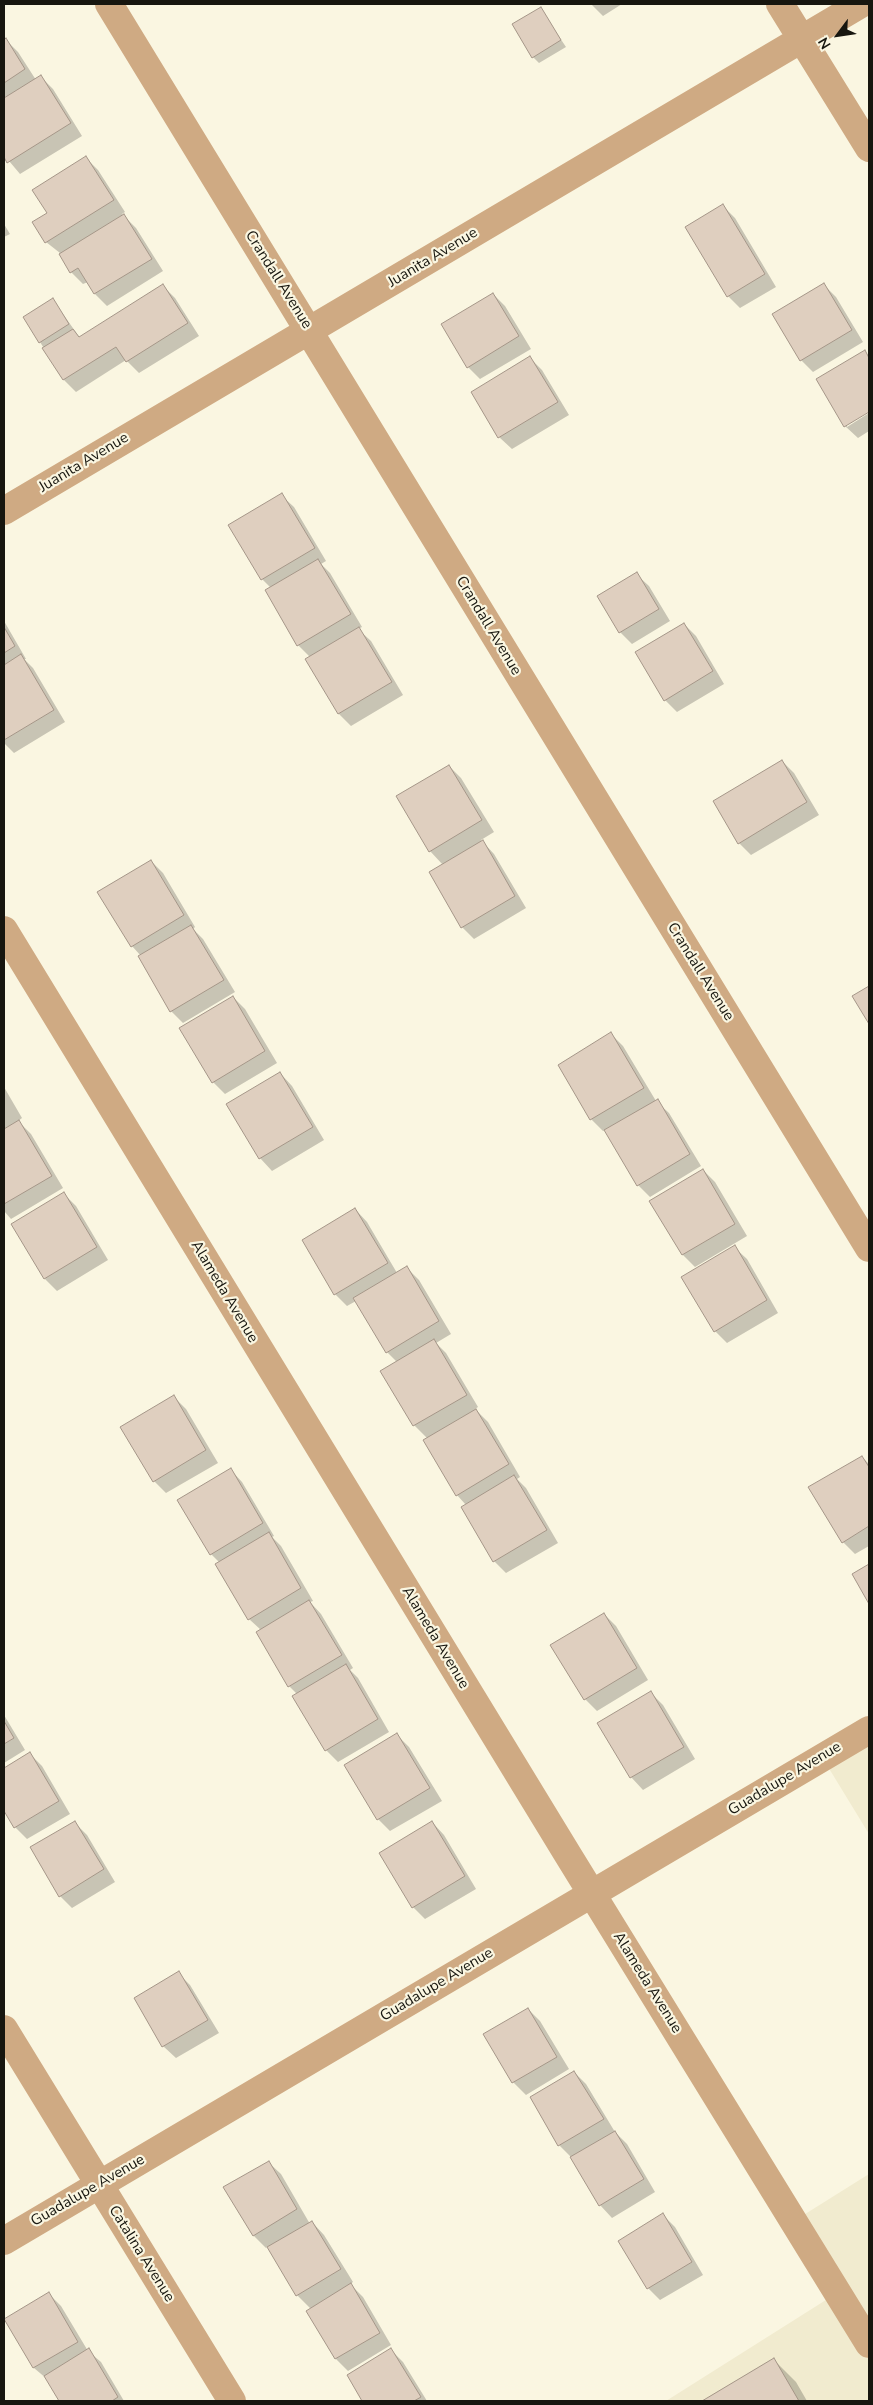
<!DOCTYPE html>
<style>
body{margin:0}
#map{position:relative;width:873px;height:2405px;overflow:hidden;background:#faf6e1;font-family:"Nunito Sans",sans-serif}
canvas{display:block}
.frame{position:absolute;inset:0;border:5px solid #17160f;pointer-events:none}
.north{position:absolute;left:813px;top:10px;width:50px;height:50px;-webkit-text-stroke:4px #faf6e1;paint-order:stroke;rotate:239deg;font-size:14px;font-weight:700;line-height:20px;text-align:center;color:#17160f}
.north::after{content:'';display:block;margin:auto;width:18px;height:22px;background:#17160f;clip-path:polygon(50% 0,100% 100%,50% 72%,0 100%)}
</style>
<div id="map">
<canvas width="873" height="2405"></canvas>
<div class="frame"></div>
<div class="north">N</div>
</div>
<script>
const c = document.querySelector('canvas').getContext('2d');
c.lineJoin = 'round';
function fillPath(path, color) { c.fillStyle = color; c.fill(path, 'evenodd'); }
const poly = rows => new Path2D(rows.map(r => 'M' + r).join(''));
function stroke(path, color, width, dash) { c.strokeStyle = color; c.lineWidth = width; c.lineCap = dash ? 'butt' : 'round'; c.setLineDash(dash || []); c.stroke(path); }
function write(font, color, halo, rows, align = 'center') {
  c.font = font + ' "Nunito Sans",sans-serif'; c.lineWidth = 4.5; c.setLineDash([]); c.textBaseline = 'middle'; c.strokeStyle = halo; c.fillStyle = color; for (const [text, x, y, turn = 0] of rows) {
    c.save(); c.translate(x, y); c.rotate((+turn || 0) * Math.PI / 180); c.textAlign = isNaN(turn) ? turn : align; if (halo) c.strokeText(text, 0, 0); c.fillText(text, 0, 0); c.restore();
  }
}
const built = poly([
 [869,1730,869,1834,822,1757],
 [869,2174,869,2401,666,2401,837,2293,794,2221]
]);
const shadow = poly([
 [591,4,622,4,603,16],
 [540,8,566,47,539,63,533,57],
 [6,40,18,52,36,80,41,77,53,89,82,136,20,174,4,155,4,41],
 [86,158,98,170,125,212,122,214,136,228,163,271,107,306,95,294,88,282,83,284,71,272,60,253,46,242],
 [723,206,735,218,776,287,740,308,728,296],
 [4,224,10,234,4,237],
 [824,285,836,297,863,342,813,372,801,360],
 [163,286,175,298,199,336,139,373,126,360,76,392,64,380,40,342,53,300,80,338],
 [493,294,505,306,531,349,480,379,468,367],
 [864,352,869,357,869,410,847,424,847,427,869,413,869,431,858,438,845,426],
 [530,358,542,370,569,415,512,449,499,437],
 [281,495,294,507,326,561,321,564,330,573,362,627,358,629,371,641,403,695,351,726,339,714,307,659,310,657,298,645,266,591,271,588,262,579],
 [636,574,649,586,670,621,632,644,620,632],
 [4,621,26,659,24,659,33,668,65,722,14,753,4,743],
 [684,624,696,636,724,684,677,712,665,700],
 [782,761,794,773,819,815,751,855,739,843],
 [449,766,461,778,494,832,481,840,494,854,526,908,474,939,462,927,443,865,430,851],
 [151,861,163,873,195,927,193,929,203,939,235,992,183,1023,171,1011,141,956,132,946],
 [233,997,245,1009,277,1063,225,1094,213,1082],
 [611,1034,623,1046,656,1101,669,1113,701,1166,650,1197,638,1185,605,1130,603,1131,591,1119],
 [280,1073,292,1086,324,1140,272,1171,260,1158],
 [4,1087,22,1118,18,1121,31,1134,63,1188,11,1219,4,1211],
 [703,1170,715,1182,747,1236,695,1267,683,1255,651,1201],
 [64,1194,76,1206,108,1260,57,1291,45,1279],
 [355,1209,367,1222,397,1273,407,1268,419,1280,451,1334,436,1343,446,1353,478,1407,475,1409,488,1422,520,1477,517,1479,526,1488,558,1543,506,1573,494,1561,466,1505,457,1495,428,1439,414,1425,382,1371,397,1362,387,1352,356,1301,347,1306,335,1294,304,1240],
 [734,1247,747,1259,778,1313,727,1343,715,1331],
 [174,1397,186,1409,218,1463,166,1493,154,1481],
 [862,1457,869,1464,869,1546,855,1554,843,1542],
 [230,1469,242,1482,274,1536,272,1537,281,1546,313,1601,310,1602,321,1614,353,1668,350,1670,358,1678,389,1732,338,1762,326,1750,297,1694,289,1686,261,1630,249,1619,220,1563,211,1554],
 [604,1614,616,1626,648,1680,597,1711,585,1699],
 [651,1693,663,1705,695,1759,643,1790,631,1777,599,1724],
 [4,1715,25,1750,4,1763],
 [397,1735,409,1747,442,1801,390,1831,378,1819],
 [30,1754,42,1766,70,1814,27,1839,15,1827,4,1809,4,1769],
 [74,1822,87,1835,115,1882,72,1908,60,1896],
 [432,1822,444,1835,476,1889,425,1919,413,1907],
 [178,1973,190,1985,219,2033,176,2058,163,2046,135,1998],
 [528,2009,540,2021,569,2069,526,2095,513,2082,485,2035],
 [574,2072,586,2084,615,2132,627,2144,655,2192,612,2218,600,2205,571,2157,559,2145,531,2098],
 [268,2162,281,2174,310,2224,312,2222,324,2235,353,2282,350,2284,363,2297,391,2345,348,2371,336,2359,311,2309,297,2295,268,2246,266,2248,254,2236],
 [663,2215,675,2227,703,2275,660,2300,648,2288],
 [49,2294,61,2306,88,2351,101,2362,124,2401,61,2401,47,2379,34,2368,6,2320],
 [391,2350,403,2362,427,2401,364,2401,348,2375],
 [774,2360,796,2382,807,2401,705,2401]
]);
const building = poly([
 [541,7,561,40,532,58,512,24,541,7],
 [6,38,25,69,4,83,4,40,6,38],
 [41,75,71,123,7,163,4,157,4,98,41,75],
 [86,156,114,200,45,243,32,222,47,213,32,190,86,156],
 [723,204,765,274,727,297,685,227,723,204],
 [124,214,152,259,94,294,78,268,70,273,59,254,124,214],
 [824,283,852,330,800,361,772,314,824,283],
 [163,284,188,323,126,362,116,347,63,380,42,348,73,329,79,337,163,284],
 [493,293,519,336,467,368,441,324,493,293],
 [53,298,69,324,39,343,23,317,53,298],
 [865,350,869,358,869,412,844,427,816,379,865,350],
 [530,356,558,402,498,438,471,392,530,356],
 [282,493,315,548,261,580,228,525,282,493],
 [318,559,351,614,297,646,265,590,318,559],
 [637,572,659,609,619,633,597,596,637,572],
 [684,623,713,671,664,701,635,652,684,623],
 [4,627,15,646,4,653,4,627],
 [359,627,392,682,338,714,305,659,359,627],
 [21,654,54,710,4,740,4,665,21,654],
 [782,760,807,802,738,844,713,801,782,760],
 [449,765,482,820,429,852,396,796,449,765],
 [483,840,515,896,461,928,429,872,483,840],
 [151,860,184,915,131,947,97,892,151,860],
 [191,925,224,980,170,1012,138,956,191,925],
 [869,986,869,1024,852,996,869,986],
 [233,996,265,1051,212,1083,179,1028,233,996],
 [611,1032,644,1088,590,1120,558,1065,611,1032],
 [280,1072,313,1127,259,1159,226,1104,280,1072],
 [658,1099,690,1154,637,1186,604,1130,658,1099],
 [19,1120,52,1176,4,1204,4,1129,19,1120],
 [703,1169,735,1224,682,1255,649,1201,703,1169],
 [64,1192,97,1247,44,1279,11,1224,64,1192],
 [355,1208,388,1263,334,1295,302,1240,355,1208],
 [735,1245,767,1300,714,1332,681,1277,735,1245],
 [407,1266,439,1321,386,1353,353,1298,407,1266],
 [434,1339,467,1395,413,1426,380,1371,434,1339],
 [174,1395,206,1450,153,1482,120,1427,174,1395],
 [476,1409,509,1464,456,1496,423,1440,476,1409],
 [862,1456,869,1467,869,1526,842,1543,808,1487,862,1456],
 [231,1468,263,1523,210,1555,177,1500,231,1468],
 [514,1475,547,1530,493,1562,461,1507,514,1475],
 [269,1532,301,1588,248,1620,215,1564,269,1532],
 [869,1564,869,1604,852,1574,869,1564],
 [309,1600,342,1655,288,1687,256,1632,309,1600],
 [604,1613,637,1668,584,1700,550,1645,604,1613],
 [346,1664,378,1719,325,1751,292,1696,346,1664],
 [651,1691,684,1747,630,1778,597,1723,651,1691],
 [4,1721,14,1738,4,1744,4,1721],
 [397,1733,430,1788,377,1820,344,1765,397,1733],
 [30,1752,59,1801,14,1828,4,1811,4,1768,30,1752],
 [75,1821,104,1869,59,1897,30,1847,75,1821],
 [432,1821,465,1876,412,1908,379,1853,432,1821],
 [179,1971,208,2020,162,2047,134,1998,179,1971],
 [528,2008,557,2057,512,2083,483,2034,528,2008],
 [574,2071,604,2119,558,2146,530,2097,574,2071],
 [615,2131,644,2179,599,2206,570,2157,615,2131],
 [269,2161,297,2209,253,2236,223,2187,269,2161],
 [663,2213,692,2262,647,2289,618,2241,663,2213],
 [312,2221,341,2269,296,2296,267,2247,312,2221],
 [351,2283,380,2333,335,2359,306,2311,351,2283],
 [49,2292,78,2342,33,2368,4,2319,49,2292],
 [89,2348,118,2397,112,2401,59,2401,44,2376,89,2348],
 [391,2348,421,2397,414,2401,362,2401,347,2375,391,2348],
 [774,2358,799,2401,702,2401,774,2358]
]);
const minor = poly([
 [109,4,869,1248],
 [780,4,869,148],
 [4,511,861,4],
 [4,930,568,1855,869,2344],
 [4,2029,232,2401],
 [4,2241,869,1730]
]);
const streetNames = [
 ["Juanita Avenue",433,258,-31],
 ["Crandall Avenue",278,280,58],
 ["Juanita Avenue",84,463,-31],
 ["Crandall Avenue",488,626,59],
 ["Crandall Avenue",700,972,58],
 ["Alameda Avenue",224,1292,59],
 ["Alameda Avenue",435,1638,59],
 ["Guadalupe Avenue",785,1779,-31],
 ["Alameda Avenue",647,1983,58],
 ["Guadalupe Avenue",437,1985,-31],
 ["Guadalupe Avenue",88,2191,-30],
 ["Catalina Avenue",141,2254,58]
];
fillPath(built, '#f1ebcf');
fillPath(shadow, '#0003');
fillPath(building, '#dfcfbf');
stroke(building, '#a59688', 1);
stroke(minor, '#cfaa83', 28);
write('15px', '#17160f', '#faf6e1', streetNames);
</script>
